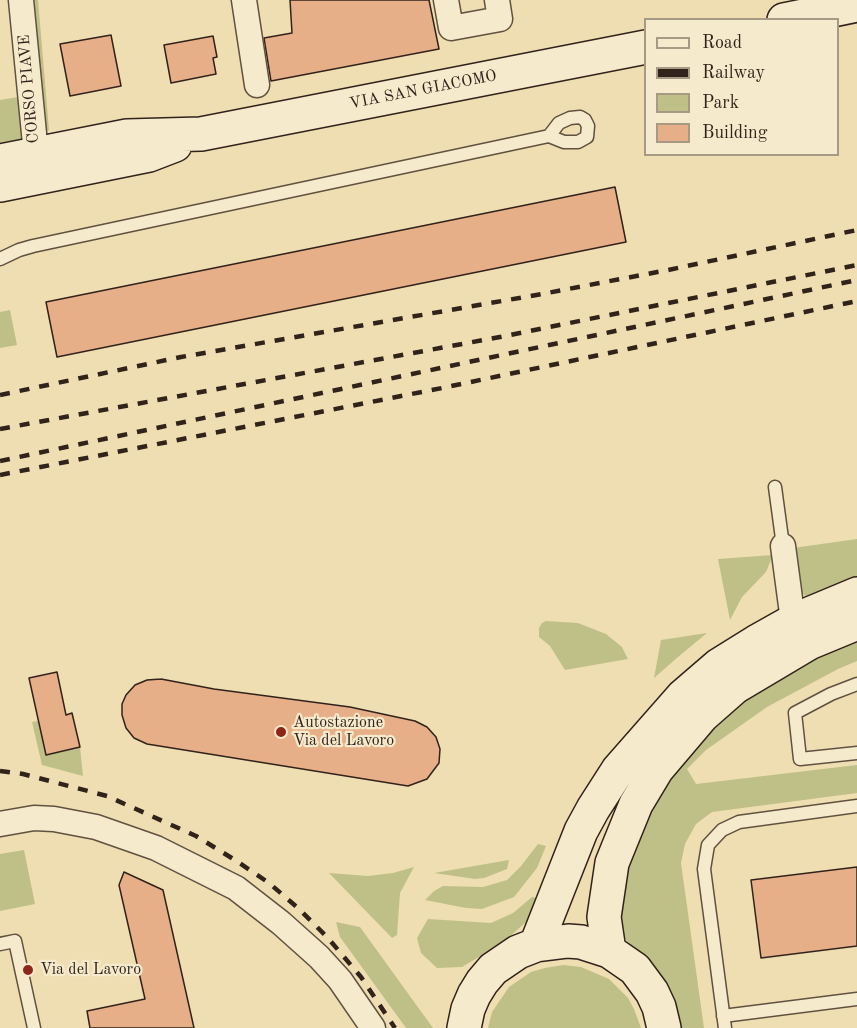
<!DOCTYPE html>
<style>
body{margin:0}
#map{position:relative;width:857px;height:1028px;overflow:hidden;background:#efdeb1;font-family:"Old Standard TT",serif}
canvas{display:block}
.legend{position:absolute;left:644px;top:18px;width:195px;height:138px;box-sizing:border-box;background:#f5eacc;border:2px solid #a79a85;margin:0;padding:8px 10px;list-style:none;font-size:18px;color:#31221b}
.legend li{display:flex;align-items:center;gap:12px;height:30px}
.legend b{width:30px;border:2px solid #a79a85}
</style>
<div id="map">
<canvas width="857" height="1028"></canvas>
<ul class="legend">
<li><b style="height:8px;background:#f5eacc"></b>Road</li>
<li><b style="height:8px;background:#31221b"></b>Railway</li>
<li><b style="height:16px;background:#bec088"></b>Park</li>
<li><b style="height:16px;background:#e6af87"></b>Building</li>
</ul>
</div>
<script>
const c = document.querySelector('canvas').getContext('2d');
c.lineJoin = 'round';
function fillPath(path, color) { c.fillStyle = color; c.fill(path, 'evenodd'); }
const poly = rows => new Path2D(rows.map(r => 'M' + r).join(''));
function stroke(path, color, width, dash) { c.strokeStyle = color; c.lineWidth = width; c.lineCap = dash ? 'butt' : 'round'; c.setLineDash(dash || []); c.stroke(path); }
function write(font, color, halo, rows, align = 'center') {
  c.font = font + ' "Old Standard TT",serif'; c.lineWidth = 4.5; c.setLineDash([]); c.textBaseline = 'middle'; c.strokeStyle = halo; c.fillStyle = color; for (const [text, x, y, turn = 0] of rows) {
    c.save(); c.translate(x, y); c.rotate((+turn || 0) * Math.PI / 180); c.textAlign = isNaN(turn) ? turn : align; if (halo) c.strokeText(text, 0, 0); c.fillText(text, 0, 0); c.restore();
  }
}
const green = poly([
 [28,0,38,0,49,130,39,134],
 [18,97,28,152,0,157,0,100],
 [10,310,17,345,0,348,0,312],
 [857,539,857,586,808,598,801,592,793,548],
 [773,555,766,572,742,597,730,620,718,559],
 [546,621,578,623,606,634,622,647,628,659,565,670,550,646,539,637,539,628,542,623],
 [707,633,678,657,654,678,661,640],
 [851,640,857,641,857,661,838,669,767,707,706,750,687,769,696,784,857,765,857,793,712,812,696,824,685,844,681,863,704,1028,679,1028,679,1014,654,968,625,939,618,900,623,854,696,738,755,686],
 [38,721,46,755,80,747,83,776,42,765,32,722],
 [538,844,546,846,537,868,514,897,482,909,466,908,425,900,434,891,443,886,483,887,507,880,521,866],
 [24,850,35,904,0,911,0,854],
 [509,860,507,869,484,878,475,879,434,873],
 [414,867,400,893,397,935,392,938,329,873,368,876,393,873],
 [532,897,541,899,525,923,501,944,462,967,437,968,421,953,417,938,428,919,491,923,513,913],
 [336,922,360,927,433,1028,406,1028,340,937],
 [563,965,581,967,609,979,628,998,634,1009,641,1028,488,1028,492,1012,509,987,531,972,545,968]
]);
const building = poly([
 [290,0,429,0,439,49,271,81,264,38,292,33,290,0],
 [111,35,121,86,70,96,60,44,111,35],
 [213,36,217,57,213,58,216,74,171,83,164,45,213,36],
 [615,187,626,242,57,357,46,302,615,187],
 [57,672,66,715,72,713,80,747,46,755,29,678,57,672],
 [161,679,214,689,350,707,415,721,427,727,436,737,440,749,439,763,427,779,408,786,147,744,134,738,126,728,122,715,122,704,126,695,135,685,147,680,161,679],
 [857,867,857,946,761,958,751,880,857,867],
 [124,872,163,890,194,1028,90,1028,87,1011,145,999,119,885,124,872]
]);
const lane = poly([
 [0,259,19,250,33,246,549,136,564,142,578,142,587,137,588,126,585,120,580,117,570,118,559,123,549,136],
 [775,487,783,546],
 [857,684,831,694,795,713,800,759,857,753],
 [0,944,15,941,34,1028],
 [723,1016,857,999],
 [725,1028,704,869,708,845,722,830,739,822,857,806]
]);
const street = poly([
 [21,0,36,154],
 [244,0,257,85],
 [446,0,451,28,500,19,497,0],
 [783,546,793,621],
 [0,824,34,818,54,819,96,827,156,848,236,888,281,923,319,957,340,980,373,1028]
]);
const secondary = poly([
 [784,20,857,5],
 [0,161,127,136,201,134,646,47],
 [0,185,149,155,175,145],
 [536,945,581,831,593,809,618,770,683,696,719,665,756,642,797,619,857,594],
 [609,951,604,917,612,863,636,804,657,769,702,716,735,687,809,643,857,623],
 [464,1028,468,1009,474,995,482,982,493,969,518,952,536,945,568,941,581,942,609,951,635,969,652,992,659,1007,664,1028]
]);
const rail = poly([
 [0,395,181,357,542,294,668,270,857,230],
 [0,429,500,337,857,265],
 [0,461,857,280],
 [0,475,442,388,857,301],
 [0,771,23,774,107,796,196,836,235,860,269,883,298,908,328,938,361,977,395,1028]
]);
const markers = [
 [281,732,6,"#8f2418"],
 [28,970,6,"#8f2418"]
];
const streetNames = [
 ["CORSO PIAVE",29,89,-95],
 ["VIA SAN GIACOMO",423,90,-11]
];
const poiNames = [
 ["Autostazione",293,723],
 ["Via del Lavoro",293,741],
 ["Via del Lavoro",40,970]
];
fillPath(green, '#bec088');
fillPath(building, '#e6af87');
stroke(building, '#31221b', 1.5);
stroke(lane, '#605140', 15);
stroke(street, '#605140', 27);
stroke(secondary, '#31221b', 36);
stroke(lane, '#f5eacc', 12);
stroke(street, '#f5eacc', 24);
stroke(secondary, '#f5eacc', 33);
stroke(rail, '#31221b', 4.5, [10, 10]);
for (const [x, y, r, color] of markers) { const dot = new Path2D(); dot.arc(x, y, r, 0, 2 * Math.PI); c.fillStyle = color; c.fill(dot); stroke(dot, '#f5eacc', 2); }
write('16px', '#31221b', '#f5eacc', streetNames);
write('16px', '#31221b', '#f5eacc', poiNames, 'left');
</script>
